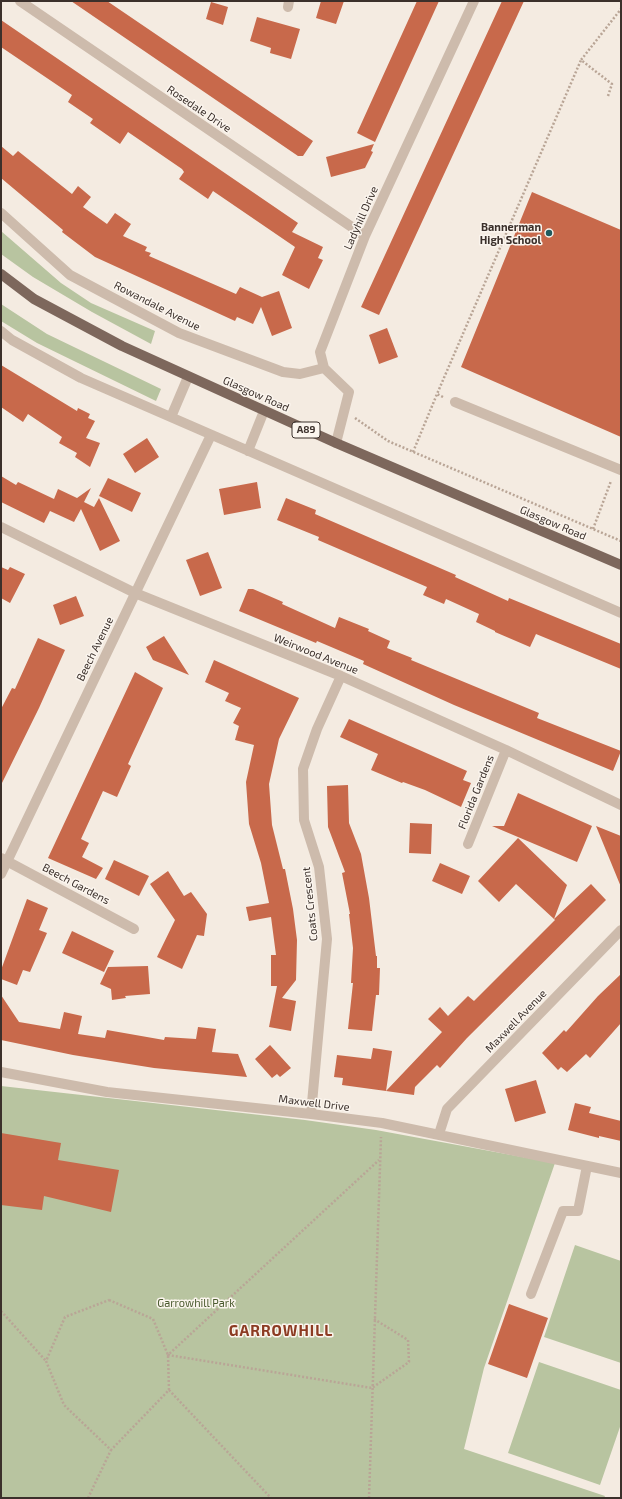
<!DOCTYPE html>
<style>
body{margin:0}
#map{position:relative;width:622px;height:1499px;overflow:hidden;background:#f4ebe1;font-family:"Exo 2",sans-serif}
canvas{display:block}
.frame{position:absolute;inset:0;border:2px solid #3b302b;pointer-events:none}
</style>
<div id="map">
<canvas width="622" height="1499"></canvas>
<div class="frame"></div>
</div>
<script>
const c = document.querySelector('canvas').getContext('2d');
c.lineJoin = 'round';
function fillPath(path, color) { c.fillStyle = color; c.fill(path, 'evenodd'); }
const poly = rows => new Path2D(rows.map(r => 'M' + r).join(''));
function stroke(path, color, width, dash) { c.strokeStyle = color; c.lineWidth = width; c.lineCap = dash ? 'butt' : 'round'; c.setLineDash(dash || []); c.stroke(path); }
function write(font, color, halo, rows, align = 'center') {
  c.font = font + ' "Exo 2",sans-serif'; c.lineWidth = 3; c.setLineDash([]); c.textBaseline = 'middle'; c.strokeStyle = halo; c.fillStyle = color; for (const [text, x, y, turn = 0] of rows) {
    c.save(); c.translate(x, y); c.rotate((+turn || 0) * Math.PI / 180); c.textAlign = isNaN(turn) ? turn : align; if (halo) c.strokeText(text, 0, 0); c.fillText(text, 0, 0); c.restore();
  }
}
const green = poly([
 [1,231,61,283,91,303,155,331,151,344,92,312,33,277,1,254],
 [1,304,47,334,161,389,156,401,37,343,1,321],
 [1,1086,305,1120,376,1130,555,1163,484,1368,464,1449,605,1496,604,1498,1,1498],
 [575,1245,621,1261,621,1363,544,1337],
 [539,1362,621,1390,621,1424,600,1485,508,1453]
]);
const building = poly([
 [71,1,107,1,313,141,303,156,298,156],
 [321,1,344,1,336,24,316,18],
 [417,1,439,1,375,142,357,133],
 [502,1,524,1,379,315,361,307],
 [211,2,228,7,223,25,206,19],
 [257,17,300,29,291,59,270,53,271,48,250,41],
 [1,20,298,223,292,232,323,247,318,258,323,260,309,289,282,275,295,247,213,191,208,199,179,179,184,172,182,169,128,132,120,144,90,123,93,119,68,102,72,95,1,47],
 [374,144,371,151,373,152,365,168,331,177,326,157],
 [1,146,13,156,18,151,72,194,78,186,91,197,83,207,107,224,115,213,131,224,123,236,147,247,145,251,151,253,149,256,236,294,240,287,262,297,279,291,292,328,272,336,261,307,253,324,237,317,235,321,95,257,62,232,63,230,1,178],
 [532,192,621,230,621,437,461,367],
 [387,328,398,357,379,364,369,335],
 [1,365,77,411,78,408,90,414,88,418,95,421,86,438,100,443,90,467,75,457,77,453,59,443,62,437,28,414,23,422,1,407],
 [147,438,159,457,135,473,123,454],
 [1,476,16,485,18,482,54,499,58,489,77,498,91,488,84,502,94,507,99,498,120,541,100,551,81,509,74,522,50,511,44,523,1,502],
 [108,478,141,493,132,512,99,496],
 [257,482,261,508,224,515,219,489],
 [286,498,316,510,315,514,456,575,455,577,508,601,509,598,621,644,621,669,536,634,530,647,495,632,495,631,476,622,479,614,446,599,444,604,423,595,427,587,318,540,319,537,277,520],
 [208,552,222,588,200,596,186,560],
 [1,567,8,570,10,567,25,574,10,603,1,598],
 [248,589,253,589,283,602,282,604,335,628,339,617,369,629,368,631,390,641,387,648,412,658,411,660,539,713,537,718,621,751,613,771,454,705,363,664,364,661,317,641,316,643,239,611],
 [76,596,84,616,60,625,53,605],
 [164,636,189,675,153,660,146,647],
 [38,638,65,650,39,708,1,785,1,709,12,688,15,689],
 [214,660,299,698,279,739,269,784,272,825,283,869,285,869,293,909,297,940,296,980,282,998,296,1001,291,1031,269,1027,277,986,271,986,271,955,276,955,271,917,249,921,246,907,269,903,261,863,249,824,246,782,254,745,235,740,239,726,233,723,241,708,225,701,229,693,205,682],
 [135,672,163,688,128,764,131,766,117,797,103,791,81,839,89,843,82,857,103,868,96,879,48,858],
 [349,719,467,771,463,780,471,783,461,807,425,790,403,782,402,783,371,770,378,754,340,737],
 [348,785,349,823,361,854,369,898,376,956,377,956,377,968,380,968,379,995,376,995,372,1031,348,1029,353,983,351,983,353,948,349,914,350,914,342,873,345,872,328,827,327,786],
 [518,793,592,826,577,862,492,826,504,826],
 [410,823,432,824,431,854,409,853],
 [596,826,621,836,621,887],
 [518,838,567,885,554,919,516,884,499,902,478,881],
 [114,860,149,876,139,896,105,879],
 [440,863,470,876,462,894,432,881],
 [168,871,184,896,191,892,207,914,204,936,197,935,182,969,157,957,175,920,150,884],
 [591,884,606,900,467,1038,440,1068,437,1065,415,1087,414,1095,386,1091,442,1032,428,1019,440,1007,448,1016,468,996,474,1001,555,920,554,919],
 [27,899,48,908,39,930,47,933,30,972,23,970,17,985,1,979,1,970],
 [72,931,114,951,104,972,62,953],
 [148,966,150,994,125,996,126,998,112,1000,111,989,100,984,108,967],
 [621,974,621,1023,590,1058,586,1054,567,1072,561,1067,558,1070,542,1053,564,1030,566,1032,598,996],
 [1,995,19,1022,60,1029,64,1012,82,1016,78,1034,105,1038,107,1030,164,1040,165,1037,196,1039,198,1027,216,1029,212,1052,238,1054,247,1077,154,1068,73,1055,1,1040],
 [270,1045,291,1068,280,1077,277,1074,272,1078,255,1059],
 [373,1048,392,1051,386,1091,342,1085,343,1078,334,1077,337,1055,371,1059],
 [536,1080,546,1113,515,1122,505,1089],
 [575,1103,591,1107,589,1113,621,1121,621,1141,599,1136,599,1138,568,1130],
 [1,1133,61,1143,58,1160,119,1170,111,1212,44,1196,42,1210,1,1205],
 [509,1304,548,1318,527,1378,488,1364]
]);
const path = poly([
 [608,96,612,84,581,60,621,9],
 [443,397,437,394,581,60],
 [355,418,388,441,621,541],
 [413,452,437,394],
 [593,529,611,481],
 [109,1300,153,1319,168,1355,169,1390,111,1450,64,1405,46,1361,65,1317,109,1300],
 [1,1311,46,1361],
 [374,1319,408,1340,409,1362,372,1388,168,1355,379,1160],
 [169,1390,271,1498],
 [88,1498,111,1450],
 [369,1498,381,1137]
]);
const minor = poly([
 [20,1,365,236],
 [288,7,289,1],
 [1,213,70,275,179,333,283,372,300,374,324,368],
 [1,331,12,340,81,378,621,613],
 [455,402,621,470],
 [171,417,188,377],
 [336,443,349,392,324,368,320,352,365,236,474,1],
 [248,451,264,411],
 [1,527,135,593,341,676,506,750,621,805],
 [468,844,506,750],
 [1,858,134,929],
 [1,874,211,435],
 [1,1072,107,1092,311,1114,382,1123,621,1173],
 [311,1114,327,939,319,867,304,820,303,769,317,729,341,676],
 [439,1134,447,1109,621,930],
 [531,1294,563,1211,578,1211,587,1166]
]);
const major = poly([
 [1,274,34,299,122,346,336,443,621,565]
]);
const markers = [
 [549,233,4,"#1f5a5e"]
];
const shields = [
 [306,430,28]
];
const shieldNames = [
 ["A89",306,430]
];
const streetNames = [
 ["Rosedale Drive",199,109,34],
 ["Ladyhill Drive",361,218,-66],
 ["Rowandale Avenue",157,306,27],
 ["Glasgow Road",256,394,24],
 ["Glasgow Road",553,523,23],
 ["Beech Avenue",95,649,-64],
 ["Weirwood Avenue",316,654,22],
 ["Florida Gardens",476,792,-68],
 ["Beech Gardens",76,884,28],
 ["Coats Crescent",310,904,-96],
 ["Maxwell Avenue",516,1021,-46],
 ["Maxwell Drive",314,1103,7]
];
const poiNames = [
 ["Bannerman",541,227],
 ["High School",541,240]
];
const parkNames = [
 ["Garrowhill Park",196,1303]
];
const districtNames = [
 ["GARROWHILL",281,1331]
];
fillPath(green, '#b8c4a0');
fillPath(building, '#c8694b');
stroke(path, '#b9a596', 2.5, [2, 2]);
stroke(minor, '#cdbbac', 10);
stroke(major, '#7d675c', 10);
for (const [x, y, r, color] of markers) { const dot = new Path2D(); dot.arc(x, y, r, 0, 2 * Math.PI); c.fillStyle = color; c.fill(dot); stroke(dot, '#fbf5ee', 1.5); }
for (const [x, y, w] of shields) { const box = new Path2D(); box.roundRect(x - w / 2, y - 8, w, 16, 3); c.fillStyle = '#fbf5ee'; c.fill(box); stroke(box, '#3b302b', 1); }
write('bold 10px', '#3b302b', null, shieldNames);
write('11px', '#3b302b', '#fbf5ee', streetNames);
write('bold 11px', '#3b302b', '#fbf5ee', poiNames, 'right');
write('11px', '#4a5a2e', '#fbf5ee', parkNames);
c.letterSpacing = '1px';
write('bold 15px', '#8c3b22', '#fbf5ee', districtNames);
c.letterSpacing = '0px';
</script>
